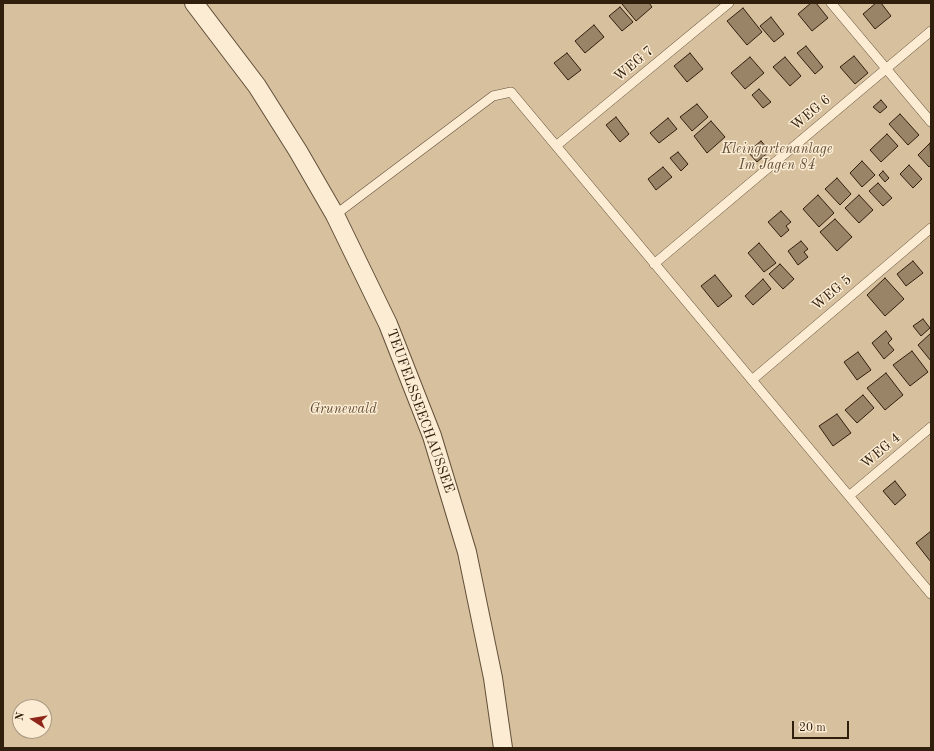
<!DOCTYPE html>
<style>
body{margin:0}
#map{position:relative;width:934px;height:751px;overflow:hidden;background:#f9e1bc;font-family:"Old Standard TT",serif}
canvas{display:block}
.frame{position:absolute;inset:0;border:4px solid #311f0e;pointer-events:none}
.north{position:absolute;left:12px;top:699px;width:40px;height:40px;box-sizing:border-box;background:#fbecd3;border:1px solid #aa9a84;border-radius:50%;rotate:282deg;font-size:11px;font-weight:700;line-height:16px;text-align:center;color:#311f0e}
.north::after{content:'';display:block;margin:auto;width:14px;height:18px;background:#8f2418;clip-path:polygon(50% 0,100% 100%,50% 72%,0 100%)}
.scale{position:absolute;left:792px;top:721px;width:57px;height:18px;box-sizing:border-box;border:2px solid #311f0e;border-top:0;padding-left:5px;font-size:12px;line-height:14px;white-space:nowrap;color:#311f0e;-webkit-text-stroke:3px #fbecd3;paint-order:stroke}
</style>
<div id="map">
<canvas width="934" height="751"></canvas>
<div class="frame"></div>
<div class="north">N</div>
<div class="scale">20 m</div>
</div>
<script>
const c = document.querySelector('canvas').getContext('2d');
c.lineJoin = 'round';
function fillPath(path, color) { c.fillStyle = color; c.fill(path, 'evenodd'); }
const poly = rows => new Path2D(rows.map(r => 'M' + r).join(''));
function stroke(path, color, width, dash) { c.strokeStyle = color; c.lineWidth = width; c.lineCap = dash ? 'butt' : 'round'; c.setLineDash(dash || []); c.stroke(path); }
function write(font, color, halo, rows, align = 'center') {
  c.font = font + ' "Old Standard TT",serif'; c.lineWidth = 3; c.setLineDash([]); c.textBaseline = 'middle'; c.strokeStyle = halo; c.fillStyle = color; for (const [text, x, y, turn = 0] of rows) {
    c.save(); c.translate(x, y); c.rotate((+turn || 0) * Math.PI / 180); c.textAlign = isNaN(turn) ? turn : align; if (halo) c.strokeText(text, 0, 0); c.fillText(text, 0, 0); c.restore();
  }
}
const green = poly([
 [3,3,931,3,931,748,3,748],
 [20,707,44,707,44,731,20,731]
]);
const building = poly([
 [624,3,649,3,652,7,636,21,622,4,624,3],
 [811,3,816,3,828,18,812,31,798,14,811,3],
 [876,3,881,3,891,16,875,29,863,14,876,3],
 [620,7,633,22,622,31,609,16,620,7],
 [743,8,762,32,747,45,727,21,743,8],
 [771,17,784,34,774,42,760,26,771,17],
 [594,25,604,37,585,53,575,41,594,25],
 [806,46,823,67,815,74,797,53,806,46],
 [567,53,581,70,568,80,554,63,567,53],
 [690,53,703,69,687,82,674,66,690,53],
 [854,56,868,73,855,84,840,67,854,56],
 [750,57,764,73,745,89,731,73,750,57],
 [785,57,801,76,790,86,773,67,785,57],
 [759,89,771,102,763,108,752,95,759,89],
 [881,100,887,107,880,113,873,107,881,100],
 [697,104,708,117,692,131,680,117,697,104],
 [900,114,919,135,908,145,889,124,900,114],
 [616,117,629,134,620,142,606,125,616,117],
 [668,118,677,129,659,143,650,133,668,118],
 [711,121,725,137,707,153,694,136,711,121],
 [887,134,898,146,881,162,870,150,887,134],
 [761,141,770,151,757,162,748,152,761,141],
 [930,143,931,165,929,167,918,155,930,143],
 [678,152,688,164,681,171,670,158,678,152],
 [862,161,875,175,862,187,850,173,862,161],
 [909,165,922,179,913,188,900,174,909,165],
 [663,167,672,177,656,190,648,179,663,167],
 [883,171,889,178,885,182,879,175,883,171],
 [837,178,851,194,840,205,825,189,837,178],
 [878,183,892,198,883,206,869,191,878,183],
 [818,195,834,213,819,227,803,209,818,195],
 [859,195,873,210,859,223,845,208,859,195],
 [781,211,791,222,786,226,789,230,781,237,768,222,781,211],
 [835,219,852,237,837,251,820,232,835,219],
 [801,241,808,249,804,252,808,257,798,265,788,251,801,241],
 [759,243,776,263,764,272,748,253,759,243],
 [913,261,923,273,906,286,897,274,913,261],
 [780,264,794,279,783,289,769,274,780,264],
 [715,275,732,296,718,307,701,286,715,275],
 [885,278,904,299,885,316,867,295,885,278],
 [763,279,771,289,753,305,745,296,763,279],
 [923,319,930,328,921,336,913,326,923,319],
 [886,331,892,339,888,343,894,350,884,359,872,343,886,331],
 [931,333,931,361,918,345,931,333],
 [912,351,928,372,910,386,893,365,912,351],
 [858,352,871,370,857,380,844,362,858,352],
 [886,373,903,395,885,410,867,388,886,373],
 [863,395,874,408,857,423,845,410,863,395],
 [837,414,851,433,833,446,819,426,837,414],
 [895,481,906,495,895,505,883,491,895,481],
 [931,531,931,562,916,543,931,531]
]);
const lane = poly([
 [831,3,931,122],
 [556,146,729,3],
 [335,215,493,96,511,92,931,594],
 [654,264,931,31],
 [752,380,931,228],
 [849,496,931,427]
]);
const street = poly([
 [194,3,257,86,298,151,335,215,388,324,432,436,467,552,493,678,503,748]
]);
const streetNames = [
 ["WEG 7",634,64,-40],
 ["WEG 6",811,113,-40],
 ["WEG 5",832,293,-40],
 ["TEUFELSSEECHAUSSEE",420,411,70],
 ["WEG 4",881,451,-40]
];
const parkNames = [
 ["Kleingartenanlage",777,149],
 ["Im Jagen 84",777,165],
 ["Grunewald",343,409]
];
fillPath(green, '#d7c09e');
fillPath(building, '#998468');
stroke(building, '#311f0e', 1);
stroke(lane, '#63503a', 10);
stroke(street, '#63503a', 20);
stroke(lane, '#fbecd3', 9);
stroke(street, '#fbecd3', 18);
write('14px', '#311f0e', '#fbecd3', streetNames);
write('italic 14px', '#634f39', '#fbecd3', parkNames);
</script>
